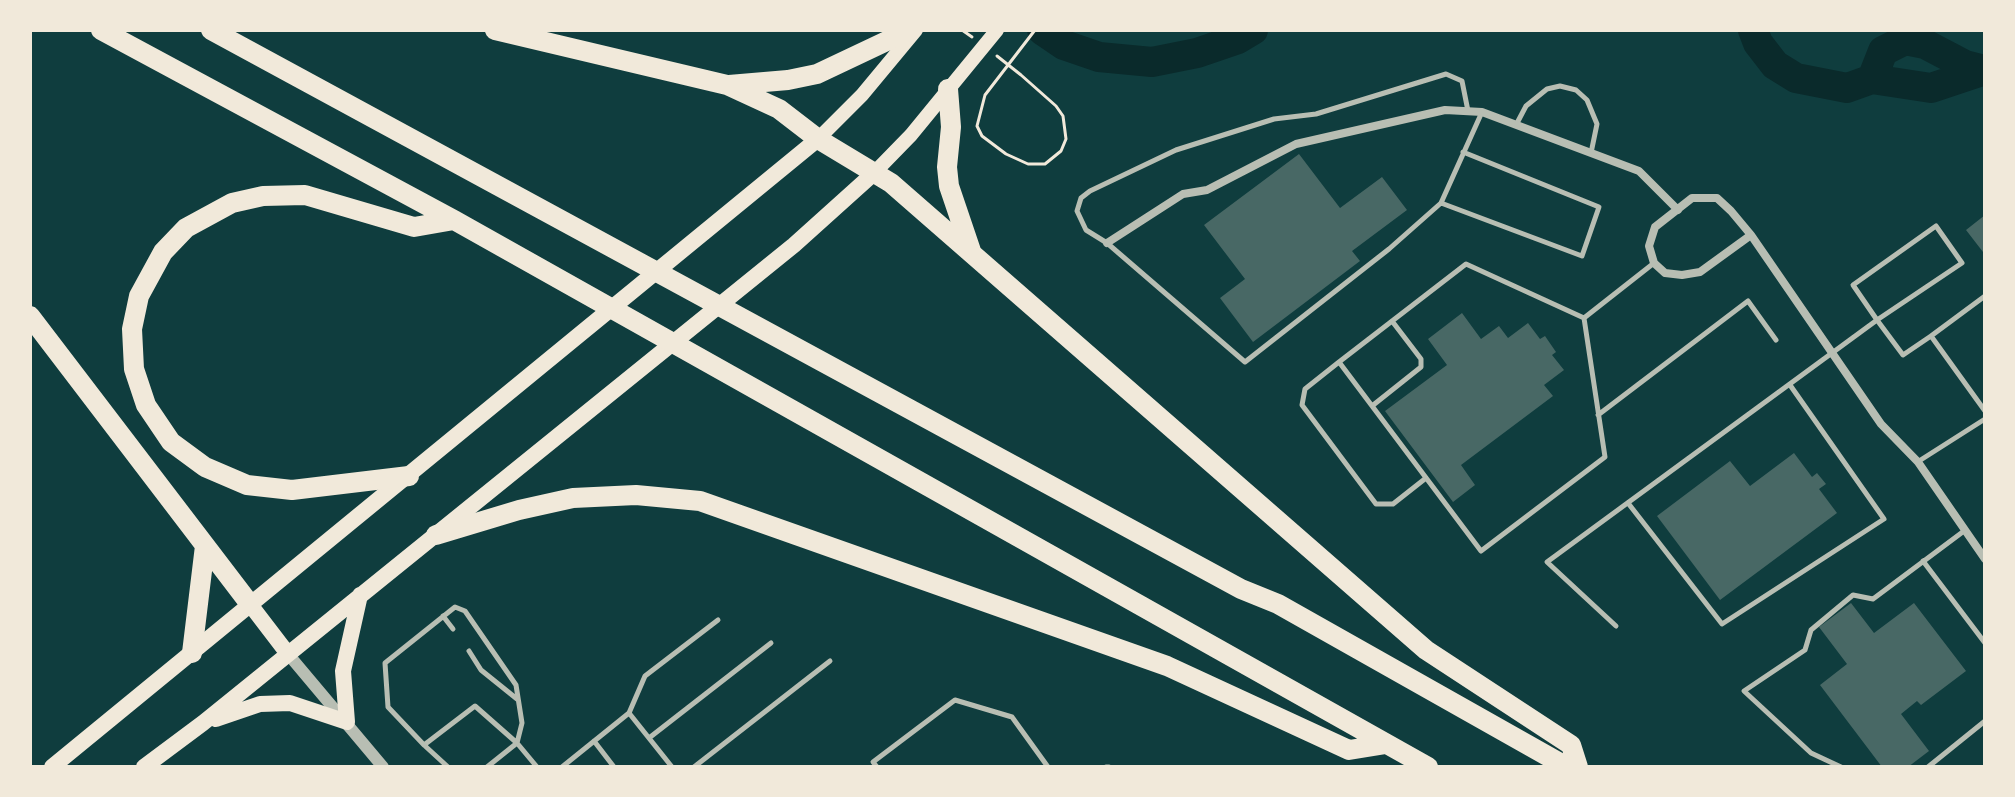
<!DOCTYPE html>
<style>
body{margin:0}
#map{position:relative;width:2015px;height:797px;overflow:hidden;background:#0f3d3e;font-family:Inter,sans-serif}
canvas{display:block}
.frame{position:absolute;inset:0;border:32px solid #f1e9da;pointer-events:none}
</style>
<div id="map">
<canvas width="2015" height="797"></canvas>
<div class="frame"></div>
</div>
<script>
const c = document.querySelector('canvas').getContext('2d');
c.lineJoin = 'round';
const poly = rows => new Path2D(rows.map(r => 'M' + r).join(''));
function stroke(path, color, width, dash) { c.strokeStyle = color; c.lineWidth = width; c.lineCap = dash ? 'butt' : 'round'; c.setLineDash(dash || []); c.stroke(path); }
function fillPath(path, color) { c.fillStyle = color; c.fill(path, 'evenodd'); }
const river = poly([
 [1042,30,1064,45,1099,57,1152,62,1197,53,1238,39,1253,30],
 [1753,30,1758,43,1775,65,1796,78,1847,88,1872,79,1931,88,1985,70],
 [1872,79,1883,51,1905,40,1925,44,1965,65,1984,70]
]);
const building = poly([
 [1299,154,1340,208,1382,177,1407,210,1352,251,1360,261,1253,342,1220,298,1245,279,1204,225],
 [1985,215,1985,250,1983,252,1966,230],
 [1462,313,1481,339,1499,326,1508,338,1528,323,1540,339,1545,336,1556,352,1552,355,1564,370,1544,385,1553,396,1461,465,1475,485,1453,502,1385,411,1447,365,1428,339],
 [1794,453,1812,477,1817,473,1826,484,1819,489,1837,513,1720,600,1657,516,1730,461,1750,486],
 [1851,603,1874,633,1914,603,1966,671,1921,705,1917,701,1901,714,1929,751,1908,767,1882,767,1820,685,1847,664,1819,627]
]);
const path = poly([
 [962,30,972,37],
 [997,56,1021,75,1056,106,1063,116,1066,139,1061,151,1045,164,1028,164,1006,154,982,136,977,126,985,95,1035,30]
]);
const service = poly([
 [1468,111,1462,81,1446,74,1316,114,1274,119,1176,150,1090,191,1081,198,1077,211,1086,230,1107,243,1245,362,1389,249,1441,203,1482,112],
 [1516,125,1526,106,1547,89,1560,86,1576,90,1587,100,1597,124,1591,153],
 [1441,203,1582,256,1599,207,1463,152],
 [1985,296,1931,336,1985,411],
 [1584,318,1466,264,1339,362,1481,551,1605,457,1584,318,1654,263],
 [1339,362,1305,389,1302,405,1376,504,1393,504,1426,478],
 [1372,406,1421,367,1421,359,1392,321],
 [1598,415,1748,301,1776,340],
 [1919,461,1985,419],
 [1628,503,1722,624,1884,519,1790,385],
 [1923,561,1985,643],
 [443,616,453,629],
 [1616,626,1547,562,1877,320,1962,263,1936,226,1853,285,1877,320,1903,355,1931,336],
 [469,651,481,670,517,699],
 [629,713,645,676,718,620],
 [649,738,771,643],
 [594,741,614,767],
 [424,745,388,707,385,663,455,607,465,611,516,685,522,723,517,743,487,767],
 [448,767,424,745,475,706,517,743,537,767],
 [562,767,629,713,672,767],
 [694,767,830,661],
 [877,767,873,762,955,700,1012,717,1048,767],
 [1106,767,1109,767],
 [1841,767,1811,753,1744,691,1805,650,1811,630,1853,595,1873,599,1964,531],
 [1928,767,1985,721]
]);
const minor = poly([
 [1751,235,1700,272,1682,275,1665,273,1654,263,1649,246,1655,227,1692,198,1717,198,1731,211,1751,235,1881,424,1918,462,1985,559],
 [1107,243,1183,194,1207,190,1296,144,1445,110,1482,112,1639,171,1678,210]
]);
const tertiary = poly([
 [288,654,383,767]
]);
const secondary = poly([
 [818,139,862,95,916,30],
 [874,173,911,135,997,30]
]);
const primary = poly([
 [249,603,288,654],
 [216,719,260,704,290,703,347,722,343,671,360,595],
 [52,767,818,139],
 [144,767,203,723,794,245,874,173]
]);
const motorway = poly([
 [101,30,454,220,1428,767],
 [211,30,1241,589,1278,604,1567,767],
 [495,30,727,85,779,109,818,139,891,183,1426,650,1571,745,1578,767],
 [729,85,788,80,817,74,910,30],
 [948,89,951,127,947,167,949,186,971,251],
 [30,316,249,603],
 [409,476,292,490,247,485,205,467,171,442,146,405,134,369,132,329,139,296,163,252,186,228,232,203,263,196,305,195,414,227,454,220],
 [436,535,519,510,573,498,636,495,700,501,1167,666,1349,750,1386,744],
 [192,653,205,546]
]);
stroke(river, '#0a2a2b', 30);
fillPath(building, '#486865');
stroke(path, '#f1e9da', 3);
stroke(service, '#b8beb3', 5);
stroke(minor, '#b8beb3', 8);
stroke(tertiary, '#b8beb3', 12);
stroke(secondary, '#f1e9da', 14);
stroke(primary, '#f1e9da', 16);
stroke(motorway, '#f1e9da', 20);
</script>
